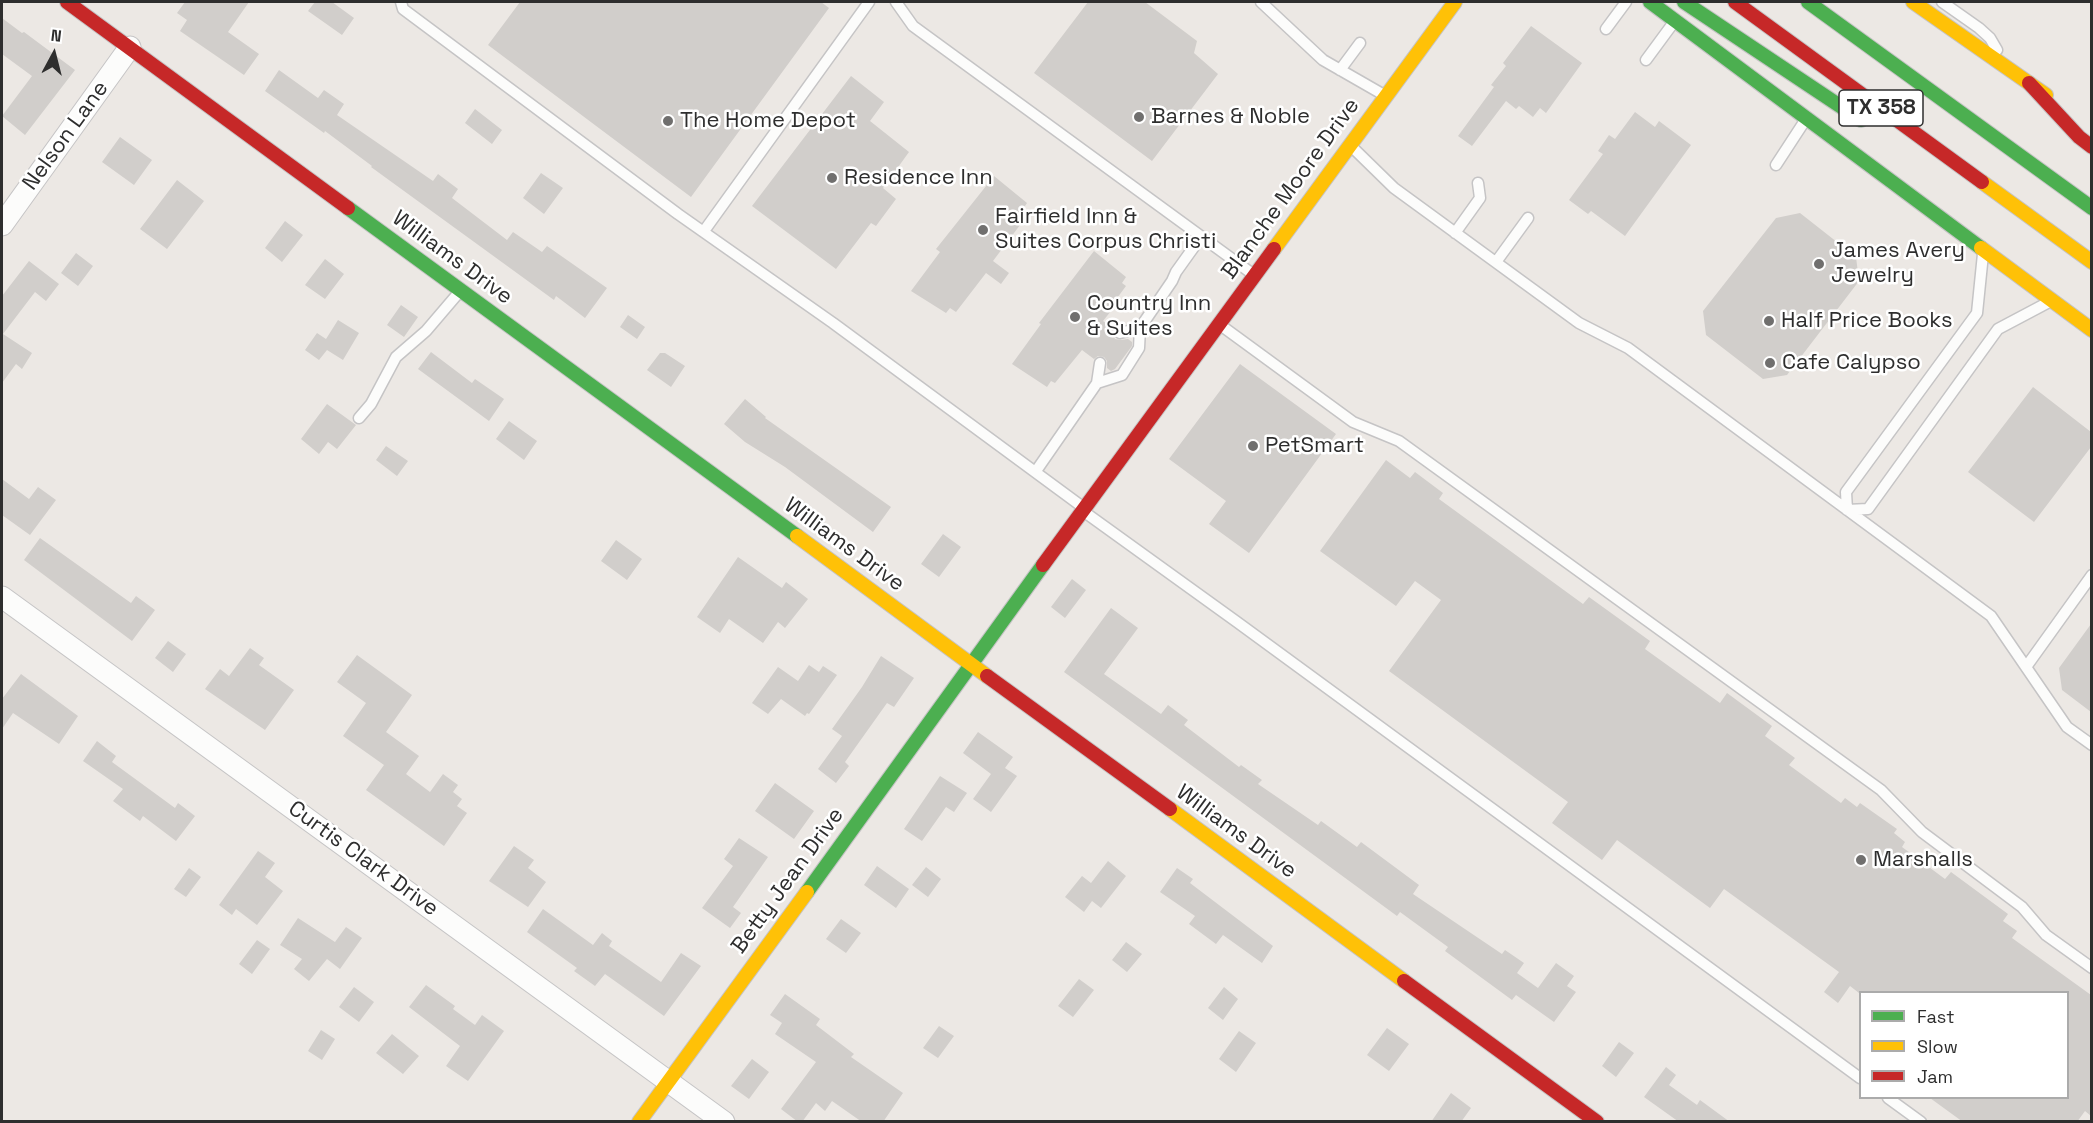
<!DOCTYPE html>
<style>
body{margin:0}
#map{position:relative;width:2093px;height:1123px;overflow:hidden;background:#ece8e4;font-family:"Space Grotesk",sans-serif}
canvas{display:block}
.frame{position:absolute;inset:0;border:3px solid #2e2e2e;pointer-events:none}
.legend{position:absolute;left:1859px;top:991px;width:210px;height:108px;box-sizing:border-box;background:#fff;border:2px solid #ababab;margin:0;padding:8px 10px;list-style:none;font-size:18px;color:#2e2e2e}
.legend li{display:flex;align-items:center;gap:12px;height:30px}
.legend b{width:30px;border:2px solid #ababab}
.north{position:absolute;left:24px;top:24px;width:60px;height:60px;-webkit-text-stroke:4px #fff;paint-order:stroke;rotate:7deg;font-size:16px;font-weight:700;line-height:24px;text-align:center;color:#2e2e2e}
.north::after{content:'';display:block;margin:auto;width:21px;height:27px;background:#2e2e2e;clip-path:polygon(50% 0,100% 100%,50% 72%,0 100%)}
</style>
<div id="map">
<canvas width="2093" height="1123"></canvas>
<div class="frame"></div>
<ul class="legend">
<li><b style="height:8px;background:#4caf50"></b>Fast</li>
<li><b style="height:8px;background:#ffc107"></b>Slow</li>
<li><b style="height:8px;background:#c62828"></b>Jam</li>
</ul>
<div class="north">N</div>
</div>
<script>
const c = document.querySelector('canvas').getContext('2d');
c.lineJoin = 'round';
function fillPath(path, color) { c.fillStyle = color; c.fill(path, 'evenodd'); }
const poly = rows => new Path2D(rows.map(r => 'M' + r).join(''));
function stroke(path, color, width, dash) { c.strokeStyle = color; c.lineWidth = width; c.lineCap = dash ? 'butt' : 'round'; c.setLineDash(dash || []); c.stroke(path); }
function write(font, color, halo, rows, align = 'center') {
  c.font = font + ' "Space Grotesk",sans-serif'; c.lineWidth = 5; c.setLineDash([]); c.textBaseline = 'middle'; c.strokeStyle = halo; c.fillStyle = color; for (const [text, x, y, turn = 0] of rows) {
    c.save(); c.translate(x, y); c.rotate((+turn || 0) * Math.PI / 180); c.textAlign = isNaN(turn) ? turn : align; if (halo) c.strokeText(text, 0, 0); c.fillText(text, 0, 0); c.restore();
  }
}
const building = poly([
 [185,2,249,2,228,32,259,54,244,75,180,31,187,20,177,13],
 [315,2,332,2,354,18,342,35,308,11],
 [520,2,821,2,829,8,691,197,488,45],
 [1088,2,1145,2,1197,41,1194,53,1218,74,1152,161,1034,73],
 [2,18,22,33,24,32,75,70,25,135,2,116,32,76,2,54],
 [1531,26,1582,63,1546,113,1540,108,1533,117,1519,106,1516,109,1506,101,1472,146,1458,136,1494,87,1491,85,1506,66,1503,63],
 [279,70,318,98,324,90,344,104,337,115,433,181,438,174,458,189,452,198,507,240,513,232,542,252,547,246,607,288,585,318,556,296,554,300,371,167,372,166,325,131,324,133,265,91],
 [851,76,884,102,870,121,909,152,883,188,896,199,876,226,871,223,836,269,752,206],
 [475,109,502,130,492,144,465,123],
 [1635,112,1655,127,1659,121,1691,145,1625,236,1591,211,1588,214,1569,200,1603,154,1598,151,1609,135,1615,139],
 [120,137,152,160,134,185,102,162],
 [541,173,563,188,544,214,523,198],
 [994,176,1027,203,1023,209,1029,213,993,261,1009,273,1001,284,986,273,956,312,950,308,946,313,911,291,940,252,936,249],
 [177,180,204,201,167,249,140,229],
 [1800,213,1856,257,1859,281,1787,375,1763,379,1706,335,1703,311,1776,218],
 [285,221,303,235,282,262,265,248],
 [1094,251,1126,277,1122,283,1126,286,1109,309,1111,311,1103,321,1114,329,1113,334,1115,339,1121,340,1128,339,1132,342,1132,346,1115,369,1111,371,1107,368,1107,361,1104,357,1098,356,1094,359,1082,350,1055,383,1051,381,1047,387,1012,364,1041,324,1039,323],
 [76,253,93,266,78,286,61,273],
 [325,259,344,274,325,299,305,285],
 [29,261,59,284,46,301,35,292,3,334,32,353,22,369,16,364,2,383,2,296],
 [401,305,418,317,404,337,387,325],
 [628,315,645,327,637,339,620,327],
 [338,320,359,333,343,360,327,350,319,360,305,350,317,333,326,339],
 [431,352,472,383,475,379,504,399,489,421,418,369],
 [660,353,665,353,685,366,671,387,647,370],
 [1240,364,1336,434,1249,553,1209,524,1226,501,1169,459],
 [2033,387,2091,432,2091,447,2034,522,1968,472],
 [745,399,766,417,765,418,891,507,873,532,785,467,745,442,724,424],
 [327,404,356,425,337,449,328,442,319,454,301,439],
 [509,421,537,441,524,460,496,439],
 [386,446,408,461,397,476,376,460],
 [1386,460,1410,478,1415,472,1443,493,1439,499,1583,604,1589,597,1650,641,1645,649,1720,703,1727,693,1772,726,1765,736,1795,758,1789,765,1841,803,1845,798,1857,807,1860,803,1897,829,1894,833,1905,842,1902,847,1945,879,1951,872,2008,914,2003,921,2017,931,2012,938,2091,995,2091,1116,2085,1111,2077,1122,1963,1122,1930,1098,2067,1098,2067,993,1859,993,1850,986,1838,1003,1824,992,1839,972,1724,889,1710,908,1617,840,1602,860,1552,823,1568,802,1389,671,1441,600,1415,581,1396,606,1320,551],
 [2,479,29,499,38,487,56,500,30,535,2,515],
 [943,534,961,547,939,577,921,564],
 [40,538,131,603,136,596,155,610,132,641,24,560],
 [616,540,642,559,627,580,601,561],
 [738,557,782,588,786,582,808,599,785,628,778,622,763,643,729,619,720,633,697,617],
 [1072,579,1086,590,1065,618,1051,607],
 [1111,608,1138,628,1104,674,1161,714,1168,705,1188,720,1184,725,1239,767,1241,765,1262,780,1258,784,1318,825,1321,821,1357,847,1361,842,1419,885,1413,894,1502,954,1505,950,1524,963,1517,973,1538,988,1556,963,1574,976,1567,986,1576,992,1554,1022,1516,995,1512,1000,1445,951,1448,947,1400,912,1397,916,1064,672],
 [2091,624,2091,712,2062,690,2059,668],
 [168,641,186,654,173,672,155,658],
 [250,648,264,658,259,665,294,690,265,730,205,689,220,669,229,676],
 [357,655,412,695,386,732,419,756,406,774,430,792,443,774,458,785,453,792,462,799,457,806,467,813,444,846,366,790,384,765,343,736,366,703,337,682],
 [881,656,914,678,894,707,887,703,845,762,849,766,836,783,818,769,842,736,832,729,862,687],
 [809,665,819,672,823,666,837,675,809,714,807,713,805,716,781,699,768,714,752,703,778,667,798,681],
 [21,674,78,716,59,744,13,713,2,729,2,699],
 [978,732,1013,757,1005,768,1017,776,991,812,973,799,991,774,963,753],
 [97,741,116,756,112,762,175,808,178,803,195,816,176,841,143,816,140,821,113,801,123,789,83,761],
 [940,776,967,793,954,812,946,807,922,841,904,829],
 [775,783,814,811,794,839,755,811],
 [739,838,768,857,733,907,741,913,730,928,702,908,733,866,724,859],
 [514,846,534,860,528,868,546,882,528,907,489,881],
 [258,851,275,863,265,877,283,891,257,925,236,909,232,915,219,905],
 [1108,861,1126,876,1101,908,1092,901,1084,912,1065,897,1082,876,1091,883],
 [877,866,909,889,896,908,864,885],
 [926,867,941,879,928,897,912,885],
 [189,868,201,877,186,897,174,889],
 [1177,868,1193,879,1190,883,1273,946,1262,963,1223,935,1216,944,1189,924,1195,916,1160,892],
 [543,909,593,945,602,933,612,941,609,946,661,982,681,953,701,966,664,1016,605,974,595,986,574,971,577,968,527,932],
 [298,918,335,942,346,927,362,938,340,969,327,959,309,981,294,969,302,959,280,945],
 [841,919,861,933,846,953,826,939],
 [257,940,270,949,252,974,239,964],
 [1126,942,1142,954,1127,972,1112,960],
 [1079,979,1094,990,1073,1017,1058,1006],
 [426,985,455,1006,453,1009,475,1025,482,1015,504,1031,468,1081,446,1066,460,1046,409,1007],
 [354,987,374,1002,359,1022,339,1007],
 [1224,987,1238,999,1223,1020,1208,1008],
 [785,994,820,1019,816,1025,854,1054,851,1057,903,1093,883,1122,862,1122,832,1101,825,1111,816,1103,802,1122,798,1122,781,1109,816,1062,775,1034,782,1023,770,1015],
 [939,1026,954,1036,938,1058,923,1048],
 [1387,1028,1409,1044,1389,1071,1367,1055],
 [321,1030,335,1039,322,1060,308,1051],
 [1239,1031,1256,1043,1236,1072,1219,1059],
 [392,1034,419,1056,403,1074,376,1053],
 [1619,1042,1634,1053,1616,1077,1602,1066],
 [752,1059,769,1072,749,1099,731,1086],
 [1666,1067,1676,1075,1669,1085,1697,1105,1700,1100,1730,1122,1679,1122,1644,1097],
 [1451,1093,1471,1108,1461,1122,1431,1122]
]);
const lane = poly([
 [401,2,403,9,678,214,833,323,1084,508],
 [896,2,913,26,1254,275],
 [1261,2,1323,60,1384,95],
 [1942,2,1979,28,1990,38,1997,50],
 [1606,29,1626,2],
 [1646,60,1674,22],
 [1340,70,1360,43],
 [1350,145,1394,188,1579,323,1628,348,1991,616,2067,727,2092,745],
 [1776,165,1806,119],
 [704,231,869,2],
 [1455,233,1480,198,1478,183],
 [1983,254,1977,313,1846,492,1847,510,1868,509,1998,329,2049,302],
 [1496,262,1528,218],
 [1219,324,1353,422,1399,441,1881,790,1922,832,2022,907,2046,935,2092,968],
 [1120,333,1140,328],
 [1097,383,1100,363],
 [359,418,371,404,396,357,426,331,461,290],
 [1036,471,1097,383,1122,375,1139,348,1140,328,1172,281,1176,272,1201,237],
 [1083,511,1237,622,1860,1078],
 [2026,667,2092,575],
 [1888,1098,1921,1122]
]);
const street = poly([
 [2,225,130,47],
 [2,597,724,1122]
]);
const fast = poly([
 [1650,2,1981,248],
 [1684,2,1861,120],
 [1808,2,2092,208],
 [348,208,797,536],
 [807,892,1043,565]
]);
const slow = poly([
 [1913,2,2046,95],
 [1982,182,2092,262],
 [1981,248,2092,330],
 [1274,249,1455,2],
 [797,536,987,676],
 [1170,809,1404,981],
 [639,1122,807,892]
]);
const jam = poly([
 [67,2,348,208],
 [1735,2,1982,182],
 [2029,83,2079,137,2092,147],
 [1043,565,1274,249],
 [987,676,1170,809],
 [1404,981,1597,1122]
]);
const markers = [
 [1139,117,6,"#706f6e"],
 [668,121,6,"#706f6e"],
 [832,178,6,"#706f6e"],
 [983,230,6,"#706f6e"],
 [1819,264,6,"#706f6e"],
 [1075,317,6,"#706f6e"],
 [1769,321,6,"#706f6e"],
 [1770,363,6,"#706f6e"],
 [1253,446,6,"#706f6e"],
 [1861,860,6,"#706f6e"]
];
const shields = [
 [1881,108,84]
];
const shieldNames = [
 ["TX 358",1881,108]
];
const poiNames = [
 ["Barnes & Noble",1151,117],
 ["The Home Depot",680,121],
 ["Residence Inn",844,178],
 ["Fairfield Inn &",995,217],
 ["Suites Corpus Christi",995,242],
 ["James Avery",1831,251],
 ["Jewelry",1831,276],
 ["Country Inn",1087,304],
 ["& Suites",1087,329],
 ["Half Price Books",1781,321],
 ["Cafe Calypso",1782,363],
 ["PetSmart",1265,446],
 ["Marshalls",1873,860]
];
const streetNames = [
 ["Nelson Lane",66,136,-54],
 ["Blanche Moore Drive",1291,189,-54],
 ["Williams Drive",452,258,36],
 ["Williams Drive",844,545,36],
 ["Williams Drive",1236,832,36],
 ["Curtis Clark Drive",363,859,36],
 ["Betty Jean Drive",788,881,-54]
];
fillPath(building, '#d1cecb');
stroke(lane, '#c5c4c5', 13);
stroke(street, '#c5c4c5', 23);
stroke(fast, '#c5c4c5', 16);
stroke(slow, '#c5c4c5', 16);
stroke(jam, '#c5c4c5', 16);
stroke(lane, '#fcfcfb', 10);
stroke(street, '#fcfcfb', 21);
stroke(fast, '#4caf50', 14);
stroke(slow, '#ffc107', 14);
stroke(jam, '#c62828', 14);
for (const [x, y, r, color] of markers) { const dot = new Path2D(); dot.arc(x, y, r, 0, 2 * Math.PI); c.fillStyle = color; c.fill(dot); stroke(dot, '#fff', 2); }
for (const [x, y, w] of shields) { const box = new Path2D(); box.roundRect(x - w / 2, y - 18, w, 36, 4.5); c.fillStyle = '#fff'; c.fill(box); stroke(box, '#2e2e2e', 1.5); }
write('bold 21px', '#2e2e2e', null, shieldNames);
write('22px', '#2e2e2e', '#fff', poiNames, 'left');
write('22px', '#2e2e2e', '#fff', streetNames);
</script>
